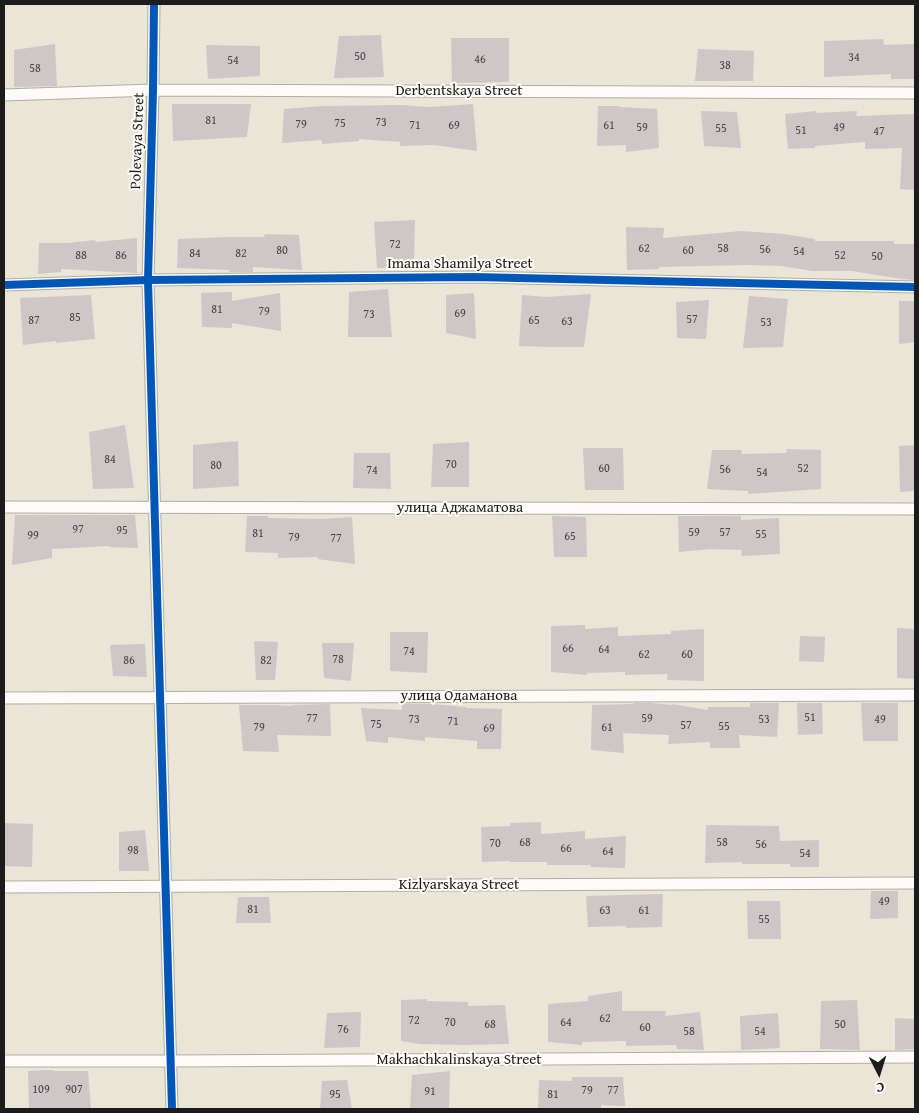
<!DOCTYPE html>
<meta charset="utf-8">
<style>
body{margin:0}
#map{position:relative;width:919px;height:1113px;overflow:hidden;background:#e9e5d7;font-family:"Gentium Book Plus",serif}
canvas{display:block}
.frame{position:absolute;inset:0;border:5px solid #1c1c1c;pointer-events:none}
.north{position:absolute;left:854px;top:1048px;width:50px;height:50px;-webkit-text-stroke:4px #fdfcf7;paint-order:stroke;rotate:175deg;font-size:14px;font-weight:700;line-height:20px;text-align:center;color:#1c1c1c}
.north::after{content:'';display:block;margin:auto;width:18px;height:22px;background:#1c1c1c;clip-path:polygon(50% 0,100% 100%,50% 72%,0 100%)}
</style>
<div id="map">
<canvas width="919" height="1113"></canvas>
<div class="frame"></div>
<div class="north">С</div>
</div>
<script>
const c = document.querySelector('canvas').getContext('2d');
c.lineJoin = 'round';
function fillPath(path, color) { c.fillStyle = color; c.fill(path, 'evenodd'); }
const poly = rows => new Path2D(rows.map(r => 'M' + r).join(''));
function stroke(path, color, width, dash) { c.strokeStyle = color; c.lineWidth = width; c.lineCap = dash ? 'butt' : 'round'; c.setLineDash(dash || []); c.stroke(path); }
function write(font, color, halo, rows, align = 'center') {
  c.font = font + ' "Gentium Book Plus",serif'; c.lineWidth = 4; c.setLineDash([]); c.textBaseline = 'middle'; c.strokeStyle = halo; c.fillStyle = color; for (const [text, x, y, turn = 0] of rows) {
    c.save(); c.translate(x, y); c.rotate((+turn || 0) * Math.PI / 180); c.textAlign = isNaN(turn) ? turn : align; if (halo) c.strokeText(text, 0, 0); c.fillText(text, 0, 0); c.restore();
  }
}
const building = poly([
 [381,35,384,77,334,78,339,36],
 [451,38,509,38,509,82,452,83],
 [883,39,884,45,915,44,915,79,891,79,891,74,824,77,824,41],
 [55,44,57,86,14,87,14,50],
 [206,45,260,46,260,76,208,79],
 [698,49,754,51,753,81,695,81],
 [172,104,251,104,247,137,173,141],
 [473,104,477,151,434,145,400,146,400,142,359,139,359,141,322,144,322,140,282,143,284,109,323,106,401,105,430,107],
 [598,106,619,106,620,107,657,109,659,148,626,152,626,145,597,146],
 [701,111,737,112,741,148,704,146],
 [816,111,815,113,857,111,856,116,915,114,915,190,900,189,902,148,865,149,865,142,815,146,815,148,788,149,785,114],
 [415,220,414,268,377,268,374,222],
 [626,227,664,228,663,238,741,231,784,234,815,239,815,241,894,241,894,244,915,244,915,280,902,279,852,271,812,271,781,266,748,265,659,267,659,269,627,270],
 [265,234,299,235,302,270,253,267,253,272,229,272,229,270,177,268,178,239,225,237,264,237],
 [137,238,137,273,61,269,61,272,38,274,39,243,68,243,95,240,96,242],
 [388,289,392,337,348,337,349,292],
 [232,292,232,301,280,293,281,331,232,323,232,328,202,327,201,293],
 [474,293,476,339,446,333,446,295],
 [591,294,584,347,548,347,519,346,522,295,546,297],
 [91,295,95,339,56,343,56,341,23,345,20,298],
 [749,296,788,299,783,347,743,348],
 [709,300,706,339,677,338,676,302],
 [899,301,915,301,915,342,899,344],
 [125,425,134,488,93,489,89,432],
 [238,441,239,486,193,489,193,445],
 [469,442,469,487,431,487,433,444],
 [915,445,915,491,900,492,899,446],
 [583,448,623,448,624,490,585,490],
 [787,449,821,450,821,489,748,494,748,491,707,489,712,450,742,450,741,454,786,453],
 [354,453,390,453,391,489,353,488],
 [15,515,135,515,138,548,109,547,109,546,52,549,52,558,12,565],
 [247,516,268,516,268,518,322,519,352,517,355,564,317,559,318,557,278,558,278,553,245,552],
 [552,516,586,517,587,557,554,557],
 [678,516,741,516,741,520,779,518,780,554,741,556,742,550,710,549,679,552],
 [585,625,585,629,618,627,618,636,671,634,671,631,704,629,704,681,667,680,668,674,625,675,625,672,587,673,587,675,551,672,551,626],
 [897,628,915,629,915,679,897,678],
 [390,632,428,632,427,673,390,671],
 [800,636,825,637,824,662,799,661],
 [254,641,278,642,275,680,256,680],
 [322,643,354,643,351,681,324,678],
 [145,644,147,677,113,676,110,645],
 [633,703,650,703,672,705,672,704,708,710,708,707,750,707,750,703,779,703,777,737,739,735,740,748,710,748,710,742,668,744,669,735,623,733,624,753,591,750,592,705,633,704],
 [797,703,822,703,823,734,798,735],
 [861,703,898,703,898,741,863,741],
 [330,704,331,736,277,735,279,752,243,751,239,705,274,705,292,706,292,705],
 [402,704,431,704,466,707,466,708,502,709,501,749,477,749,477,741,425,737,425,741,388,737,388,743,366,741,361,708,402,710],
 [541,822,541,834,585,831,585,839,626,836,625,868,591,867,591,865,547,865,547,862,510,862,510,861,482,862,481,827,510,826,510,823],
 [4,823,33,824,32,867,4,866],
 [706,825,779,826,780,841,819,840,819,867,790,867,790,864,742,864,742,862,705,863],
 [145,830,149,871,119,871,119,832],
 [871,891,898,891,898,918,870,919],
 [663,894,662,927,626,928,626,926,588,927,586,896],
 [238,897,269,897,271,923,236,923],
 [747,901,780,901,781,939,748,939],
 [622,991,622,1011,666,1011,665,1016,700,1012,704,1050,677,1049,676,1045,626,1046,626,1041,582,1042,582,1045,548,1042,548,1004,588,1001,588,996],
 [427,999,427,1001,468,1002,468,1006,505,1005,509,1044,464,1045,420,1044,401,1041,401,1000],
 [857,1000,860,1050,820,1049,821,1001],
 [361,1012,360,1047,324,1048,327,1013],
 [778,1013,780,1048,741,1050,740,1016],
 [895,1018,915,1019,915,1049,895,1050],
 [53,1070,53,1071,88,1071,91,1109,29,1109,28,1071],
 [450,1071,449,1109,410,1109,412,1075],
 [572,1077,623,1077,625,1106,601,1105,601,1109,538,1109,539,1080,572,1081],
 [347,1080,352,1109,320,1109,322,1081]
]);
const street = poly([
 [154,4,153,90,148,280,172,1109],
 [4,95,153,90,915,93],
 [4,285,148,280,474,277,915,287],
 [4,507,915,509],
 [4,698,915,695],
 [4,887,915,883],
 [4,1061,170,1061,915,1057]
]);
const cycleway = poly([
 [154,4,153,90,148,280,172,1109],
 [4,285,148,280,474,277,915,287]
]);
const numberNames = [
 ["50",360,57],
 ["34",854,58],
 ["46",480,60],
 ["54",233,61],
 ["38",725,66],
 ["58",35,69],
 ["81",211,121],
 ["73",381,123],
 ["75",340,124],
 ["79",301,125],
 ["71",415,126],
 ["69",454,126],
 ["61",609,126],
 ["59",642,128],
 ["49",839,128],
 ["55",721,129],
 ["51",801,131],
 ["47",879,132],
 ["72",395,245],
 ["62",644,249],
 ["58",723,249],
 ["56",765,250],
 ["80",282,251],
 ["60",688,251],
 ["54",799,252],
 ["84",195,254],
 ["82",241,254],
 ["88",81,256],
 ["86",121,256],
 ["52",840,256],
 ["50",877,257],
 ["81",217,310],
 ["79",264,312],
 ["69",460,314],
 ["73",369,315],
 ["85",75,318],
 ["57",692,320],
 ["87",34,321],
 ["65",534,321],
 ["63",567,322],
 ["53",766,323],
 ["84",110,460],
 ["70",451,465],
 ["80",216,466],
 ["60",604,469],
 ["52",803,469],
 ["56",725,470],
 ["74",372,471],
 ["54",762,473],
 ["97",78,530],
 ["95",122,531],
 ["59",694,533],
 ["57",725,533],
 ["81",258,534],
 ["55",761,535],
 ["99",33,536],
 ["65",570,537],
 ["79",294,538],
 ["77",336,539],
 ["66",568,649],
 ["64",604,650],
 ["74",409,652],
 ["62",644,655],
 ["60",687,655],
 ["78",338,660],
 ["86",129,661],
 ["82",266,661],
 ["51",810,718],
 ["77",312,719],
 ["59",647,719],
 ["73",414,720],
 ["53",764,720],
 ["49",880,720],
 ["71",453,722],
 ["75",376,725],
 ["57",686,726],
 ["55",724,727],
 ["79",259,728],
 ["61",607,728],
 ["69",489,729],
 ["68",525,843],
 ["58",722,843],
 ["70",495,844],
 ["56",761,845],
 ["66",566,849],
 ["98",133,851],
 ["64",608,852],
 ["54",805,854],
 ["49",884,902],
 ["81",253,910],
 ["63",605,911],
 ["61",644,911],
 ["55",764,920],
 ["62",605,1019],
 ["72",414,1021],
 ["70",450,1023],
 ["64",566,1023],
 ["68",490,1025],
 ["50",840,1025],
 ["60",645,1028],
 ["76",343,1030],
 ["58",689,1032],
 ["54",760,1032],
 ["109",41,1090],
 ["907",74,1090],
 ["79",587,1091],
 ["77",613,1091],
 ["91",430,1092],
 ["95",335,1095],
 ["81",553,1095]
];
const streetNames = [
 ["Derbentskaya Street",459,91],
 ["Polevaya Street",138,141,-88],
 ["Imama Shamilya Street",460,264],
 ["улица Аджаматова",460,508],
 ["улица Одаманова",459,696],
 ["Kizlyarskaya Street",459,885],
 ["Makhachkalinskaya Street",459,1060]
];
fillPath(building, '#cfc6c8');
stroke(street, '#b0ada4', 13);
stroke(street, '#fcfbf9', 11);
stroke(cycleway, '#0057b8', 8);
write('12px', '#494647', null, numberNames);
write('15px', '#1c1c1c', '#fdfcf7', streetNames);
</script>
